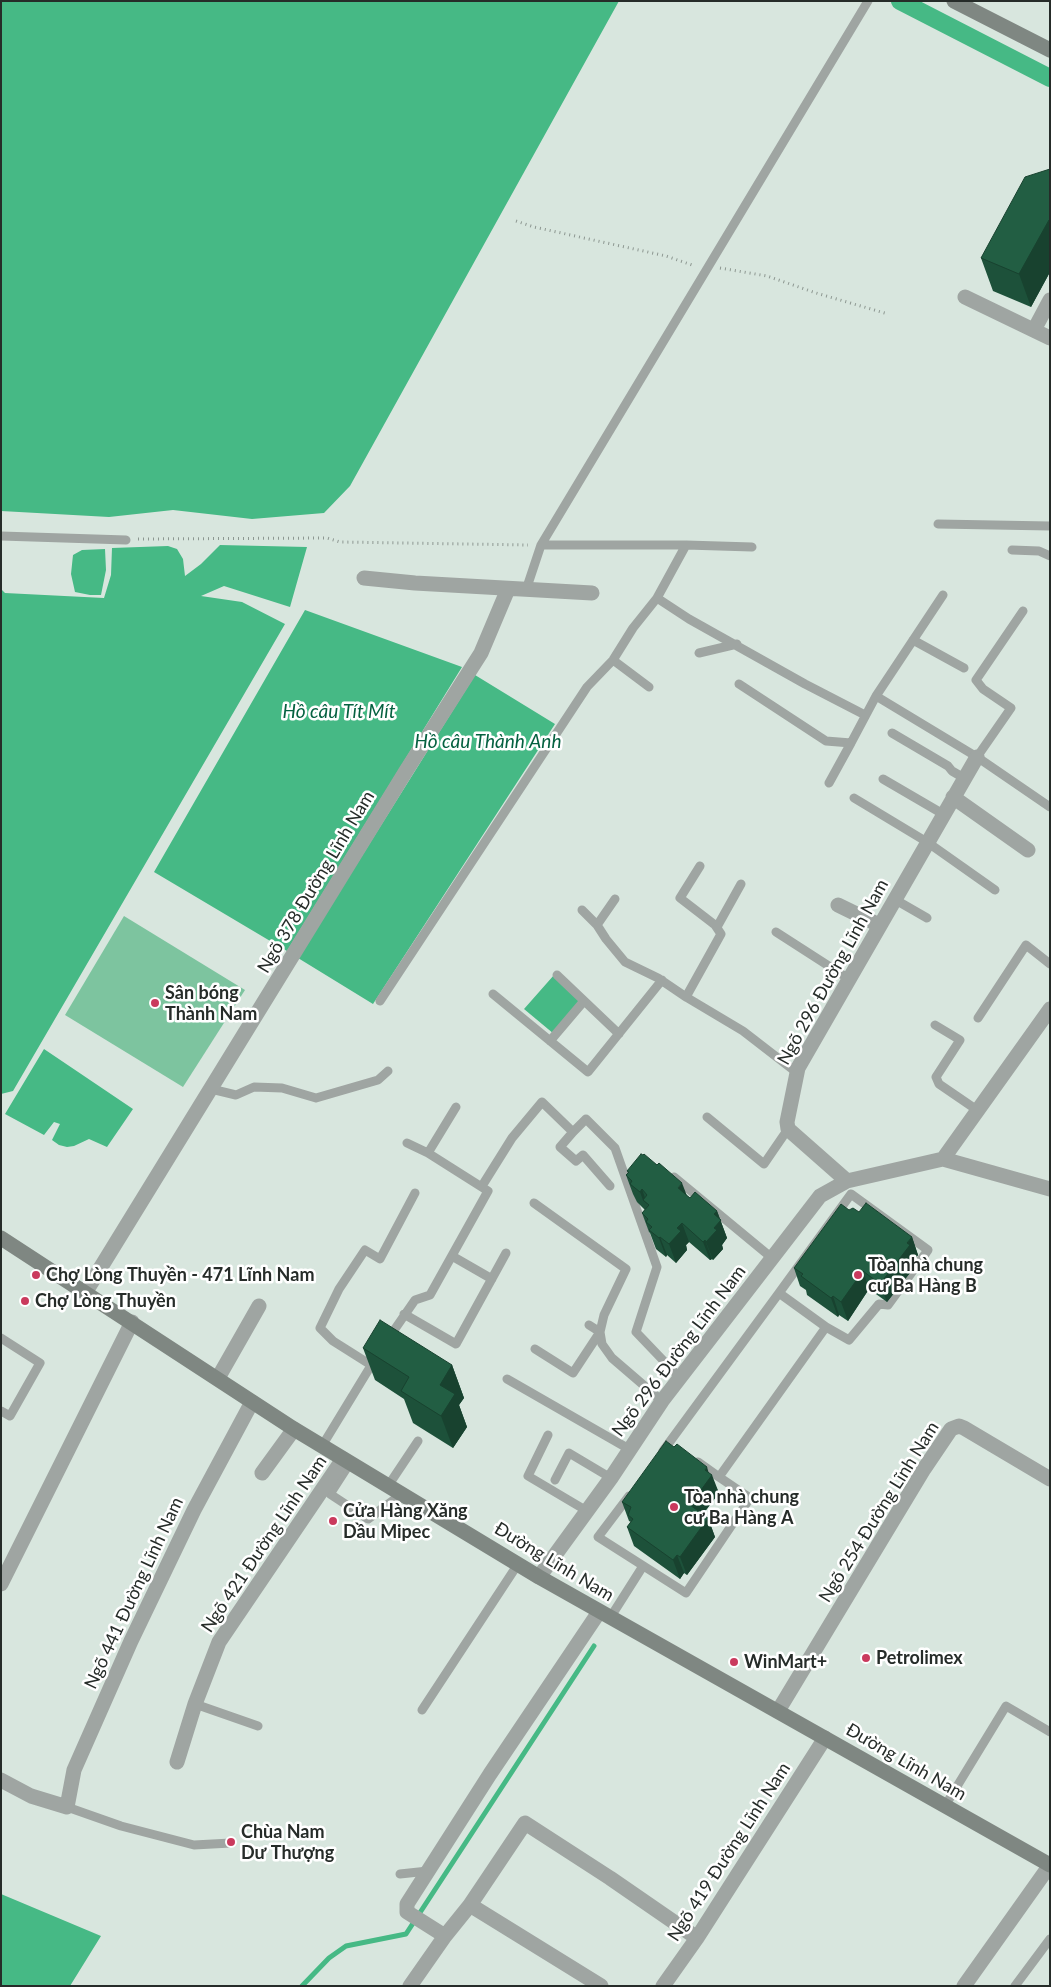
<!DOCTYPE html>
<meta charset="utf-8">
<style>
body{margin:0}
#map{position:relative;width:1051px;height:1987px;overflow:hidden;background:#d8e6de;font-family:Lato,sans-serif}
canvas{display:block}
.frame{position:absolute;inset:0;border:2px solid #262c29;pointer-events:none}
</style>
<div id="map">
<canvas width="1051" height="1987"></canvas>
<div class="frame"></div>
</div>
<script>
const c = document.querySelector('canvas').getContext('2d');
c.lineJoin = 'round';
function fillPath(path, color) { c.fillStyle = color; c.fill(path, 'evenodd'); }
const poly = rows => new Path2D(rows.map(r => 'M' + r).join(''));
function stroke(path, color, width, dash) { c.strokeStyle = color; c.lineWidth = width; c.lineCap = dash ? 'butt' : 'round'; c.setLineDash(dash || []); c.stroke(path); }
function write(font, color, halo, rows, align = 'center') {
  c.font = font + ' Lato,sans-serif'; c.lineWidth = 5; c.setLineDash([]); c.textBaseline = 'middle'; c.strokeStyle = halo; c.fillStyle = color; for (const [text, x, y, turn = 0] of rows) {
    c.save(); c.translate(x, y); c.rotate((+turn || 0) * Math.PI / 180); c.textAlign = isNaN(turn) ? turn : align; if (halo) c.strokeText(text, 0, 0); c.fillText(text, 0, 0); c.restore();
  }
}
const green = poly([
 [124,916,245,990,183,1087,65,1015]
]);
const water = poly([
 [1,1,619,1,350,486,324,513,252,519,173,510,109,517,1,511],
 [220,545,307,547,290,607,224,586,201,596,242,602,285,624,13,1091,1,1094,1,589,5,593,104,598,111,575,112,548,168,546,177,549,183,559,185,576,201,564],
 [105,549,106,570,101,595,90,595,75,592,71,574,73,555,82,550],
 [305,610,462,667,287,951,154,872],
 [475,675,555,724,373,1004,298,958],
 [554,975,581,1000,554,1034,524,1009],
 [44,1049,133,1109,107,1147,89,1139,74,1146,67,1147,59,1145,52,1140,60,1124,54,1122,44,1135,5,1114],
 [1,1894,101,1936,70,1986,1,1986]
]);
const stream = poly([
 [302,1986,329,1958,346,1946,406,1934,594,1646]
]);
const canal = poly([
 [900,1,1050,78]
]);
const path = poly([
 [516,221,534,227,666,256,695,266],
 [720,268,767,276,816,293,888,314],
 [138,539,327,538,340,542,528,545]
]);
const lane = poly([
 [938,524,1050,526],
 [1,536,126,540],
 [541,545,686,545,657,598],
 [686,545,752,547],
 [1012,550,1039,551,1050,556],
 [526,590,541,545,868,1],
 [913,640,964,668],
 [699,653,737,644],
 [613,660,649,687],
 [739,684,826,741,851,743,876,696,943,595],
 [876,696,977,757,1050,807],
 [892,733,948,766,952,771,964,778],
 [977,757,1011,708,983,689,976,680,1023,611],
 [883,779,943,814],
 [829,783,851,743],
 [854,798,927,842,995,890],
 [894,899,927,918],
 [582,910,597,925,606,939,625,962,658,978,686,997,743,1031,796,1072],
 [597,925,615,899],
 [717,927,741,884],
 [776,932,849,979],
 [557,975,619,1034],
 [493,994,588,1072,662,980],
 [686,997,721,934,715,925,680,898,700,866],
 [380,1001,587,687,613,660,633,628,657,598,689,619,805,684,865,715],
 [978,1018,1026,945,1050,964],
 [935,1025,960,1040,936,1077,939,1084,977,1110],
 [550,1041,584,1001],
 [211,1089,236,1095,254,1087,282,1088,316,1098,378,1080,388,1071],
 [707,1117,764,1164,788,1129],
 [573,1132,560,1147,576,1161,583,1155,610,1186],
 [428,1153,456,1107],
 [674,1177,772,1258],
 [482,1186,512,1138,542,1102,573,1132,586,1119,615,1148,657,1267,636,1332,680,1378],
 [851,1194,928,1250,888,1305,879,1304,849,1340,826,1327,779,1293,851,1194],
 [534,1203,626,1269,604,1315,600,1332,602,1344,612,1358,662,1401],
 [452,1256,492,1279],
 [404,1314,456,1344,506,1253],
 [1,1338,40,1363,10,1416,1,1411],
 [388,1339,415,1300,430,1295,488,1191,428,1153,407,1143],
 [535,1349,573,1373,600,1332,589,1325],
 [371,1365,333,1341,320,1328,339,1289,365,1250,380,1259,415,1193],
 [507,1379,629,1449],
 [548,1435,528,1476,587,1511],
 [322,1446,375,1359],
 [663,1451,779,1293],
 [698,1462,719,1477,826,1327],
 [350,1463,330,1494,368,1519,402,1494],
 [555,1480,569,1453,611,1478],
 [388,1486,418,1441],
 [629,1496,598,1537,686,1593,750,1498,719,1477],
 [610,1618,643,1566],
 [195,1704,258,1726],
 [422,1710,518,1564],
 [945,1806,1006,1706,1050,1732],
 [67,1807,121,1826,194,1845,231,1843],
 [400,1874,428,1871],
 [1015,1986,1050,1939]
]);
const street = poly([
 [965,297,1050,338],
 [1034,330,1050,300],
 [364,578,415,583,592,593],
 [953,797,1028,850],
 [838,905,879,925],
 [943,1159,1050,1189],
 [847,1181,788,1129,787,1122,798,1068,977,757],
 [85,1293,406,771,481,653,508,589],
 [218,1378,259,1306],
 [262,1473,294,1429],
 [539,1577,611,1478,662,1401,820,1196,847,1181,943,1159,1050,1009],
 [1,1584,132,1322],
 [778,1711,924,1469,951,1429,959,1426,964,1428,1050,1479],
 [177,1762,195,1704,219,1642,343,1459],
 [1,1780,31,1796,67,1807,74,1770,131,1641,194,1510,252,1402],
 [470,1905,601,1986],
 [445,1936,407,1912,407,1904,490,1774,599,1612],
 [410,1986,445,1936,470,1905,525,1823,610,1878,697,1938],
 [663,1986,697,1938,825,1738],
 [964,1986,1050,1865]
]);
const secondary = poly([
 [954,1,1050,50],
 [1,1238,294,1429,539,1577,1050,1865]
]);
const wall = poly([
 [1050,169,1050,272,1031,307,993,291,981,258],
 [627,1171,687,1196,690,1198,717,1211,727,1238,722,1245,723,1249,713,1260,712,1259,710,1260,689,1242,686,1245,687,1250,676,1263,667,1255,666,1257,656,1249,650,1233,649,1232,642,1213,645,1210,637,1202,633,1194,626,1175,628,1173],
 [849,1210,859,1212,912,1237,918,1255,915,1259,917,1264,887,1302,869,1289,848,1321,839,1315,838,1317,807,1295,806,1290,800,1286,794,1268],
 [363,1348,452,1365,464,1398,459,1405,467,1427,453,1448,413,1423,404,1399,375,1380],
 [674,1447,709,1473,719,1493,703,1514,708,1518,715,1537,687,1575,684,1573,680,1579,634,1546,627,1527,631,1522,629,1521,622,1502]
]);
const shadedWall = poly([
 [1049,220,1050,223,1050,272,1031,307,1019,274],
 [682,1183,689,1201,678,1188],
 [642,1189,647,1204,643,1200,647,1211,640,1192],
 [717,1211,727,1238,722,1245,723,1249,713,1260,706,1242,714,1228,714,1214],
 [682,1223,689,1242,686,1245,687,1250,676,1263,669,1244,677,1228],
 [660,1237,667,1255,666,1257,659,1238],
 [912,1237,918,1255,915,1259,917,1264,887,1302,880,1284],
 [705,1240,712,1259,710,1260,703,1242],
 [863,1271,869,1289,848,1321,841,1302],
 [833,1296,839,1315,838,1317,831,1298],
 [452,1365,464,1398,459,1405,467,1427,453,1448,441,1416,440,1385],
 [707,1467,710,1477,712,1475,719,1493,696,1523,690,1505,705,1470],
 [708,1518,715,1537,687,1575,680,1557],
 [677,1555,684,1573,680,1579,673,1560]
]);
const building = poly([
 [1050,169,1050,220,1049,220,1019,274,981,258,1025,177,1050,169],
 [641,1154,643,1155,644,1154,657,1165,659,1163,682,1183,678,1188,690,1198,695,1192,717,1211,714,1214,721,1220,714,1228,717,1230,706,1242,705,1240,703,1242,682,1223,677,1228,681,1231,669,1244,660,1237,659,1238,649,1230,652,1227,646,1222,648,1219,642,1213,649,1205,643,1200,647,1195,642,1189,640,1192,630,1184,632,1181,626,1175,629,1172,627,1171,641,1154],
 [866,1203,912,1237,907,1243,910,1245,880,1284,863,1271,841,1302,833,1296,831,1298,801,1276,803,1274,794,1268,841,1204,849,1210,853,1208,859,1212,866,1203],
 [380,1320,452,1365,440,1385,455,1394,441,1416,401,1391,409,1377,363,1348,380,1320],
 [666,1441,674,1447,677,1444,707,1467,705,1470,712,1475,690,1505,708,1518,680,1557,677,1555,673,1560,627,1527,633,1519,628,1515,631,1507,622,1502,666,1441]
]);
const markers = [
 [155,1003,5,"#ca3a5d"],
 [36,1275,5,"#ca3a5d"],
 [858,1275,5,"#ca3a5d"],
 [25,1301,5,"#ca3a5d"],
 [674,1507,5,"#ca3a5d"],
 [333,1521,5,"#ca3a5d"],
 [866,1658,5,"#ca3a5d"],
 [734,1662,5,"#ca3a5d"],
 [231,1842,5,"#ca3a5d"]
];
const streetNames = [
 ["Ngõ 378 Đường Lĩnh Nam",316,882,-59],
 ["Ngõ 296 Đường Lĩnh Nam",833,972,-61],
 ["Ngõ 296 Đường Lĩnh Nam",679,1351,-53],
 ["Ngõ 254 Đường Lĩnh Nam",879,1512,-58],
 ["Ngõ 421 Đường Lĩnh Nam",264,1544,-56],
 ["Đường Lĩnh Nam",554,1562,31],
 ["Ngõ 441 Đường Lĩnh Nam",134,1593,-65],
 ["Đường Lĩnh Nam",906,1762,30],
 ["Ngõ 419 Đường Lĩnh Nam",729,1852,-57]
];
const poiNames = [
 ["Sân bóng",165,993],
 ["Thành Nam",165,1014],
 ["Tòa nhà chung",868,1265],
 ["cư Ba Hàng B",868,1286],
 ["Chợ Lòng Thuyền - 471 Lĩnh Nam",46,1275],
 ["Chợ Lòng Thuyền",35,1301],
 ["Tòa nhà chung",684,1497],
 ["cư Ba Hàng A",684,1518],
 ["Cửa Hàng Xăng",343,1511],
 ["Dầu Mipec",343,1532],
 ["Petrolimex",876,1658],
 ["WinMart+",744,1662],
 ["Chùa Nam",241,1832],
 ["Dư Thượng",241,1853]
];
const waterNames = [
 ["Hồ câu Tít Mít",339,712],
 ["Hồ câu Thành Anh",488,742]
];
fillPath(green, '#7dc49f');
fillPath(water, '#46b985');
stroke(stream, '#46b985', 5);
stroke(canal, '#46b985', 18);
stroke(path, '#8d9791', 3, [1, 4]);
stroke(lane, '#9fa5a2', 9);
stroke(street, '#9fa5a2', 15);
stroke(secondary, '#7f8782', 15);
fillPath(wall, '#1d513a');
fillPath(shadedWall, '#18422f');
fillPath(building, '#225e43');
stroke(building, '#18422f', 1);
for (const [x, y, r, color] of markers) { const dot = new Path2D(); dot.arc(x, y, r, 0, 2 * Math.PI); c.fillStyle = color; c.fill(dot); stroke(dot, '#fff', 2); }
write('18px', '#262c29', '#fff', streetNames);
write('bold 18px', '#262c29', '#fff', poiNames, 'left');
write('italic 19px', '#056140', '#fff', waterNames);
</script>
